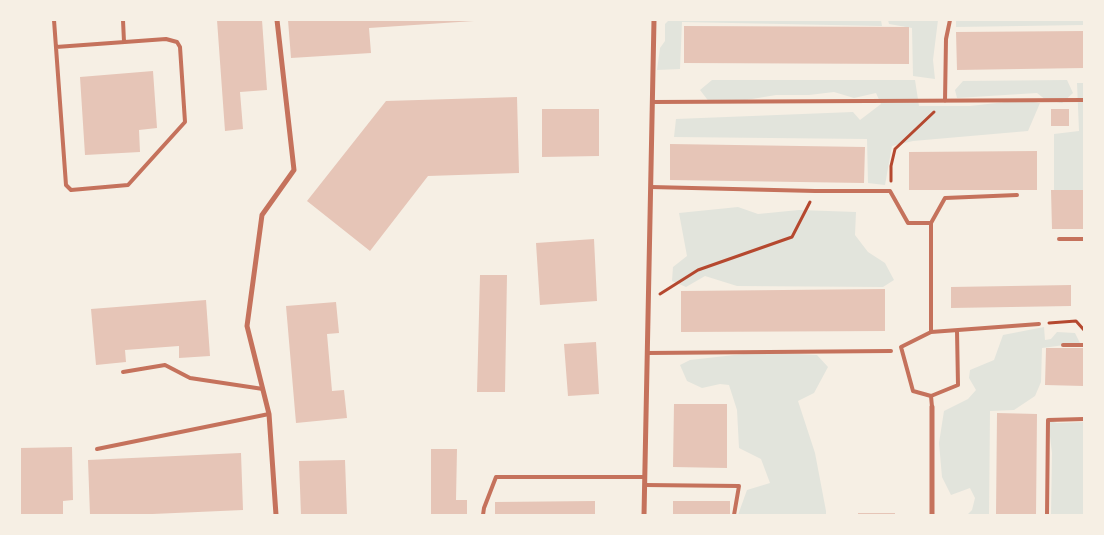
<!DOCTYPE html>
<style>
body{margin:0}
#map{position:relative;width:1104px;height:535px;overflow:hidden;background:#f6efe4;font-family:"IBM Plex Serif",serif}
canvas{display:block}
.frame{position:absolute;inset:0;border:21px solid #f6efe4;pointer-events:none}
</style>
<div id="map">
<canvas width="1104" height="535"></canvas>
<div class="frame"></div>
</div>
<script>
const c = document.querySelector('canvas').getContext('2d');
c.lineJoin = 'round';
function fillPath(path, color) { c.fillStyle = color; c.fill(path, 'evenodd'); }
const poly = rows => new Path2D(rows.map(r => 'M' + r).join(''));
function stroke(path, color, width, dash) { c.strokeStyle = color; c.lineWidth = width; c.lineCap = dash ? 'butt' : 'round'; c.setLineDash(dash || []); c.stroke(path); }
const green = poly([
 [669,20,881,20,882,26,682,22,680,69,657,70,660,48,665,41,665,24],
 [888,20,938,20,933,60,935,79,913,76,912,28,889,24],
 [956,20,1084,20,1084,25,956,27],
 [712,80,915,80,919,106,970,106,1023,100,1040,103,1028,131,913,141,892,146,885,185,868,183,867,139,674,137,676,119,853,112,860,120,881,104,876,93,854,98,834,92,809,95,776,95,728,103,710,103,700,90],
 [1067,80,1073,93,1062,103,1046,100,1037,93,957,98,955,90,963,81],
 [1077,83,1084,83,1084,192,1054,192,1054,134,1079,131],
 [738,207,758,214,799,210,856,212,855,235,868,252,885,263,894,280,883,287,737,286,705,276,686,287,672,281,673,267,687,256,679,213],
 [1044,327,1045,340,1051,339,1057,332,1075,333,1080,343,1042,348,1041,382,1035,396,1014,410,990,411,989,515,967,515,972,510,975,498,970,488,951,495,942,477,939,443,944,411,968,399,976,390,969,378,970,370,994,360,1003,335],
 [761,352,817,355,828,367,814,393,798,401,815,453,826,511,826,515,738,515,747,490,770,483,761,459,739,448,737,410,729,385,720,384,702,388,687,381,680,365,690,360],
 [1048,420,1057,423,1084,422,1084,515,1051,515,1052,453]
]);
const building = poly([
 [217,20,262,20,267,90,240,92,243,129,225,131],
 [288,20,474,20,474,21,369,28,371,53,291,58],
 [684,26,909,27,909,64,684,63],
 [1084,31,1084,68,957,70,956,32],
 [153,71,157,128,139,130,140,152,85,155,80,77],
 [517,97,519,173,428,176,370,251,307,201,386,101],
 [542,109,599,109,599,156,542,157],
 [1051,109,1069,109,1069,126,1051,126],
 [670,144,865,147,864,183,670,180],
 [1037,151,1037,190,909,190,909,152],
 [1051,190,1084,190,1084,229,1052,229],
 [594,239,597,301,540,305,536,243],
 [480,275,507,275,505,392,477,392],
 [1071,285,1071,306,951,308,951,287],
 [885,289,885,331,681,332,681,291],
 [206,300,210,356,179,358,179,346,125,350,126,362,96,365,91,309],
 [336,302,339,333,327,334,332,391,344,390,347,418,296,423,286,306],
 [596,342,599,394,568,396,564,344],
 [1046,348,1084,348,1084,386,1045,385],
 [674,404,727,404,727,468,673,467],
 [997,413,1037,414,1036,515,996,515],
 [72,447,73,500,63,501,63,515,20,515,20,448],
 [431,449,457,449,456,500,467,500,467,515,431,515],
 [241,453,243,510,130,515,90,515,88,460],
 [345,460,347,515,301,515,299,461],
 [595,501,595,515,495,515,495,502],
 [673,501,730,501,730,515,673,515],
 [858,513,895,513,895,515,858,515]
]);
const path = poly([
 [891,181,891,166,895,149,934,112],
 [660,294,698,270,792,237,810,202],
 [1049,323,1076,321,1084,330]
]);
const service = poly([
 [54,20,66,185,71,190,128,185,185,122,180,47,177,42,166,39,56,47],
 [123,20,124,42],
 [945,101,946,39,950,20],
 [652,102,1084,100],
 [651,187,815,191,890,191,908,223,931,223,945,198,1017,195],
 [931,223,931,332,901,347,913,391,931,396,932,407],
 [1059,239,1084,239],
 [931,332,1039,324],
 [1063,345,1084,345],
 [647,353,891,351],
 [123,372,165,365,190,378,263,389],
 [931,396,958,385,957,331],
 [97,449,269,414],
 [645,485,739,486,734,515],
 [483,515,484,508,496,477,645,477],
 [1047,515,1048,420,1084,419]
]);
const minor = poly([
 [276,515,269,414,247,326,262,215,294,170,277,20],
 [644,515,654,20],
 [932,515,932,407]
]);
fillPath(green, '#e2e4dc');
fillPath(building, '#e6c5b7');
stroke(path, '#b5482f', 3);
stroke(service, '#c5725c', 4);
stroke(minor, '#c5725c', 5);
</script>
